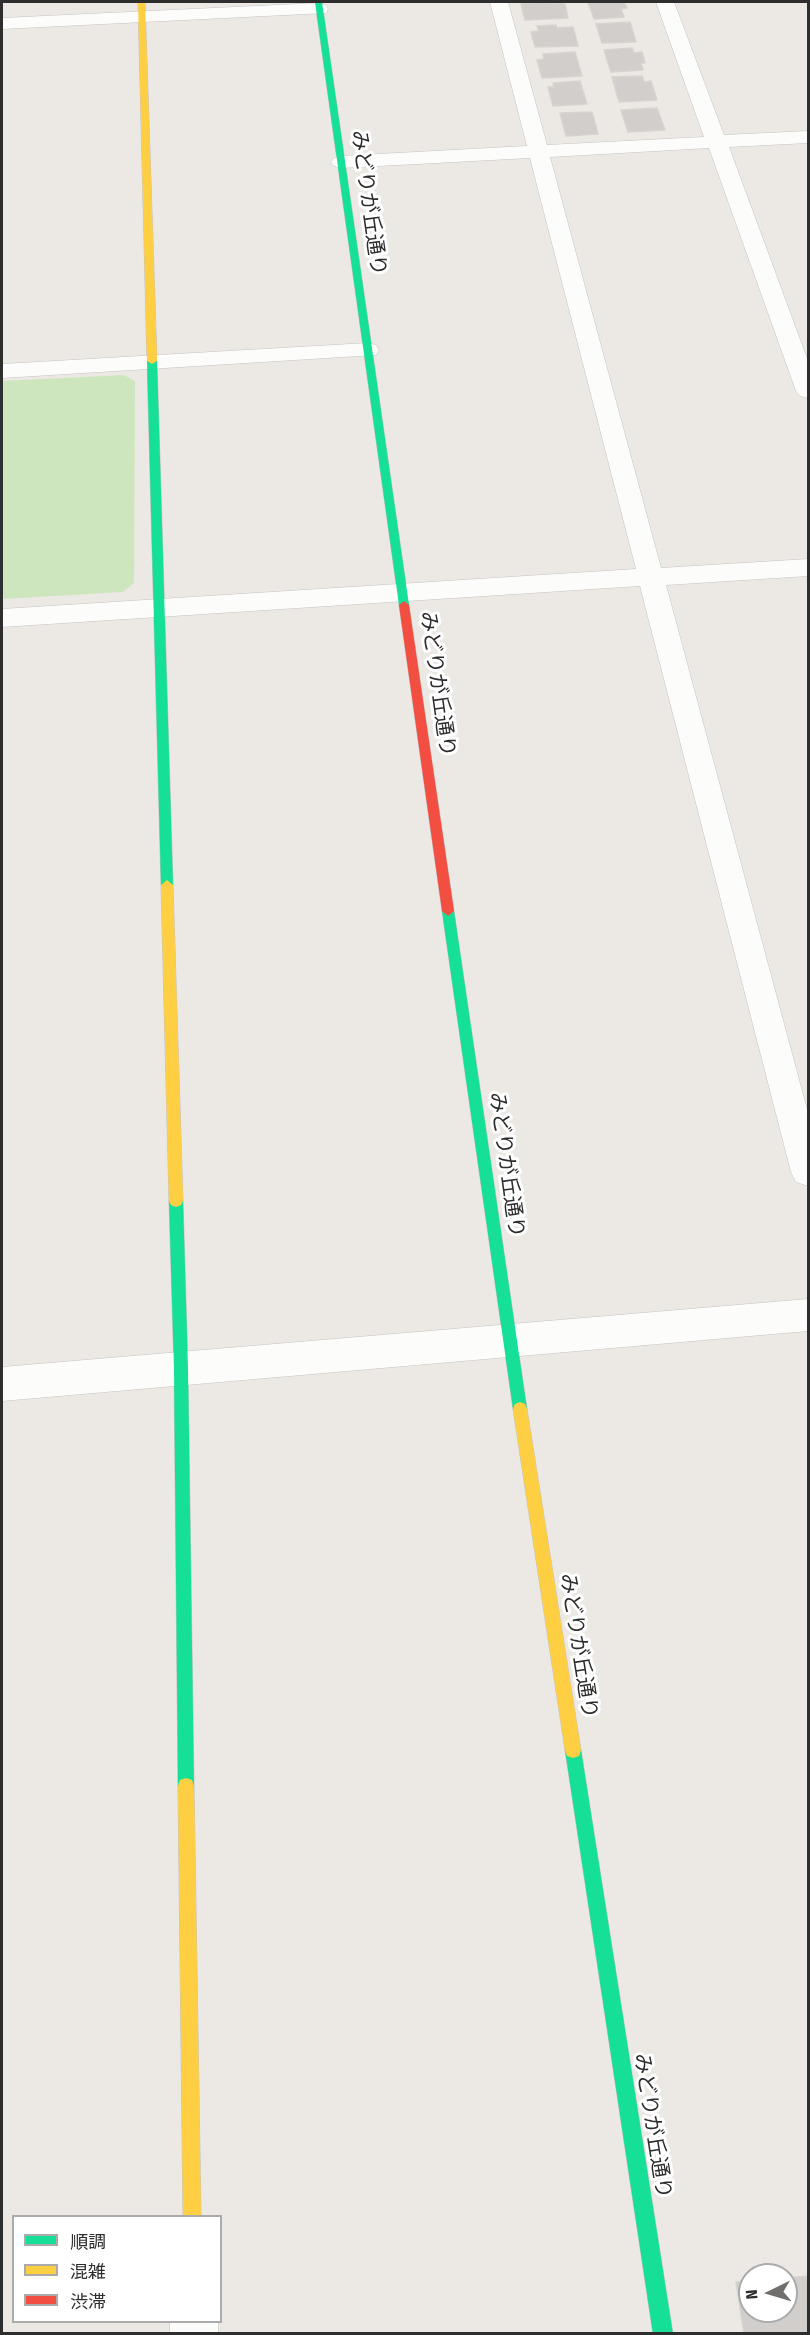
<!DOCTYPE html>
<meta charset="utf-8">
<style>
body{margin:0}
#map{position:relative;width:810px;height:2335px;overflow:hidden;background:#ece8e4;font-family:"Fira Sans Condensed","Noto Sans JP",sans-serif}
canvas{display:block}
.frame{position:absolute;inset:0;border:3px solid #2e2e2e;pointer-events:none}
.legend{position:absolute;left:12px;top:2215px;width:210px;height:108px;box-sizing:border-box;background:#fff;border:2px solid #ababab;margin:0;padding:8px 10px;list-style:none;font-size:18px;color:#2e2e2e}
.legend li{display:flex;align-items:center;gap:12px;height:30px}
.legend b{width:30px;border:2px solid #ababab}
.north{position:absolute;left:738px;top:2263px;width:60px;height:60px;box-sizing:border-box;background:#fff;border:2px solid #ababab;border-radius:50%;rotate:265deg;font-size:16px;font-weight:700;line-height:24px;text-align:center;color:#2e2e2e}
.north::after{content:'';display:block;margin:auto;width:21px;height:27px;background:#706f6e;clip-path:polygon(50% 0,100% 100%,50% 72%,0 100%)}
</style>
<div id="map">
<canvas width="810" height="2335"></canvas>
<div class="frame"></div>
<ul class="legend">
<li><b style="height:8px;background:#16e098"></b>順調</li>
<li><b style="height:8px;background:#ffcf43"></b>混雑</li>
<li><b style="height:8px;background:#f24e42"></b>渋滞</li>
</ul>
<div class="north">N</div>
</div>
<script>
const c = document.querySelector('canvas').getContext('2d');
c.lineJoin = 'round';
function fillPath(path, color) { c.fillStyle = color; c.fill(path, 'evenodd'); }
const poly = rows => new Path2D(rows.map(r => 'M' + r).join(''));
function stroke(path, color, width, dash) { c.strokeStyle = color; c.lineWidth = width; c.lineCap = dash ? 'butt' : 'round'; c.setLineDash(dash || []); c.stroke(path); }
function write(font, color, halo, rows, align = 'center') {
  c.font = font + ' "Fira Sans Condensed","Noto Sans JP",sans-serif'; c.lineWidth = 6; c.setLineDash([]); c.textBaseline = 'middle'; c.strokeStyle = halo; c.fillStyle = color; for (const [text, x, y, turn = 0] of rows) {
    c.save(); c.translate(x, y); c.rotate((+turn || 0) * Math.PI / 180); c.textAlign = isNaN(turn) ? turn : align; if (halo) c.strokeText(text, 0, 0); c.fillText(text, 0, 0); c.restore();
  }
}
const green = poly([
 [124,375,135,381,134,583,123,592,2,599,2,381]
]);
const building = poly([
 [532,2,565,4,568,18,525,20,521,4,533,3,532,2],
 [588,2,624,2,627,8,621,9,624,17,594,19,588,2],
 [630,22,636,42,602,43,596,24,630,22],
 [556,25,557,28,573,27,578,46,535,47,531,32,539,31,537,26,556,25],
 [632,48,634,53,642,52,645,63,641,63,643,70,611,72,604,50,632,48],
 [575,52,582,76,542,78,537,60,544,59,543,54,575,52],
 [642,76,644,82,651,81,657,100,619,102,612,77,642,76],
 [580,81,587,104,553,106,548,87,554,87,553,83,580,81],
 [657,108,665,130,628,132,621,110,657,108],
 [592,112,598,134,566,136,560,113,592,112],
 [808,2276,808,2334,744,2334,736,2282,750,2281,750,2311,786,2311,786,2278,808,2276]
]);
const street = poly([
 [490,2,508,2,547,145,704,137,656,2,674,2,724,135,808,131,808,143,729,147,808,361,808,398,800,396,796,391,709,148,550,157,661,568,808,559,808,576,666,585,808,1113,808,1186,796,1182,791,1172,640,586,2,627,2,609,636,569,530,158,341,168,334,166,331,162,334,158,341,156,527,146,490,2],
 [319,3,326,5,328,9,326,13,2,29,2,18,319,3],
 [368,343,376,345,379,350,376,355,2,378,2,364,368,343],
 [808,1299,808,1331,2,1401,2,1367,808,1299],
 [170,2322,218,2322,218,2334,170,2334,170,2322]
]);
const fast = poly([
 [315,2,322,2,409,605,404,609,399,605,315,2],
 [152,358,157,361,173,885,167,890,161,885,147,361,152,358],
 [448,906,454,911,527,1409,525,1414,520,1416,515,1414,513,1409,442,911,448,906],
 [176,1195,181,1197,183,1201,188,1369,194,1786,192,1792,186,1794,180,1792,178,1786,174,1369,169,1201,171,1197,176,1195],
 [573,1742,579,1744,581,1750,673,2334,653,2334,565,1750,567,1744,573,1742]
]);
const slow = poly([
 [138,2,145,2,157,361,152,364,147,361,138,2],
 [167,880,173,885,183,1201,181,1205,176,1207,171,1205,169,1201,161,885,167,880],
 [520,1402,525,1404,527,1409,581,1750,579,1756,573,1758,567,1756,565,1750,513,1409,515,1404,520,1402],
 [186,1778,192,1780,194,1786,201,2216,183,2216,178,1786,180,1780,186,1778]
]);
const jam = poly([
 [404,601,409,605,454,911,448,916,442,911,399,605,404,601]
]);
const streetNames = [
 ["みどりが丘通り",368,203,82],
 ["みどりが丘通り",437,684,82],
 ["みどりが丘通り",506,1165,82],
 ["みどりが丘通り",578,1646,81],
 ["みどりが丘通り",652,2126,81]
];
fillPath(green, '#cee6be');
fillPath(building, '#d1cecb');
stroke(building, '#d7d4d0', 1.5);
stroke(street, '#c5c4c5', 1);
stroke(fast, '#c5c4c5', 1);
stroke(slow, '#c5c4c5', 1);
stroke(jam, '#c5c4c5', 1);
fillPath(street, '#fcfcfb');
fillPath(fast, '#16e098');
fillPath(slow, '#ffcf43');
fillPath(jam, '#f24e42');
write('21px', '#2e2e2e', '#fff', streetNames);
</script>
